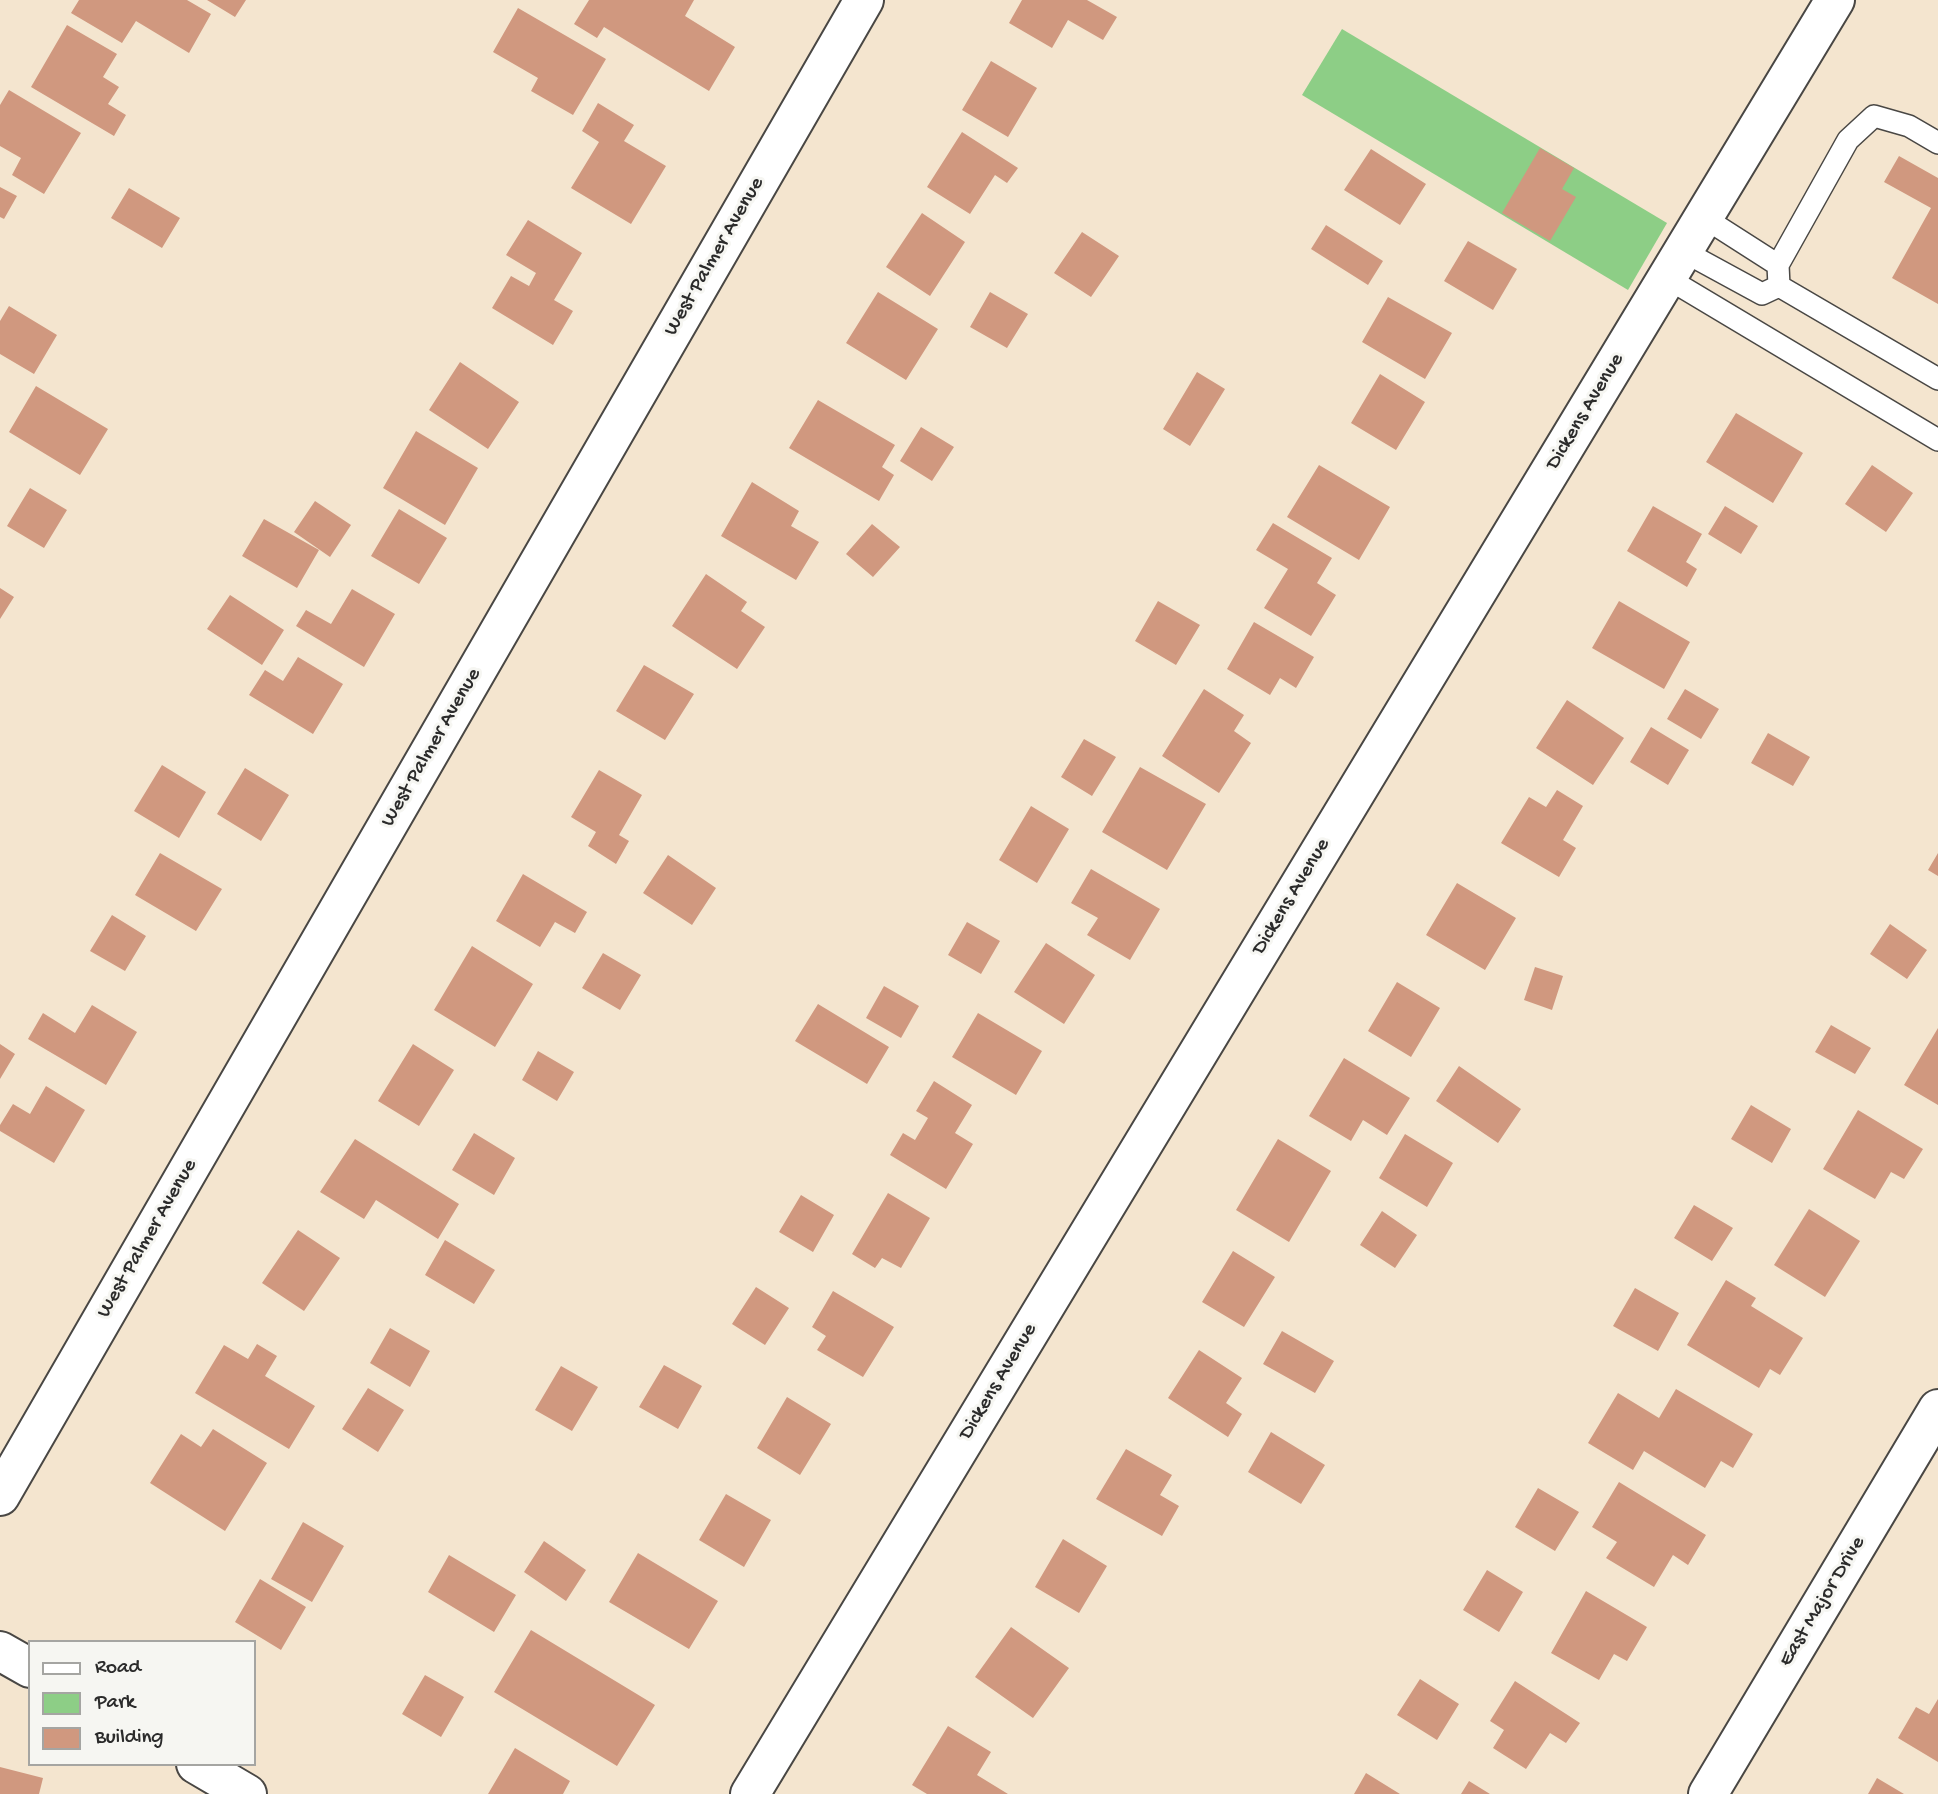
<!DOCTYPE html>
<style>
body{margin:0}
#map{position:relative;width:1938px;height:1794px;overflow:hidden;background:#f4e5cf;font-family:"Gochi Hand",sans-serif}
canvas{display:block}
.legend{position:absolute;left:28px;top:1640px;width:228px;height:126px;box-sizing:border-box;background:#f6f6f2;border:2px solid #a5a5a2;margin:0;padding:9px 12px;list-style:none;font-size:21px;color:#2b2b2b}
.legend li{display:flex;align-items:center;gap:14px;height:35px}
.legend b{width:35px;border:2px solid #a5a5a2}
</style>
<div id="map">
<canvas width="1938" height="1794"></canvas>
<ul class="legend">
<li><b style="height:9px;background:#fff"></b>Road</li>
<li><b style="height:19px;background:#8dce86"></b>Park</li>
<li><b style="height:19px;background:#d0987f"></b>Building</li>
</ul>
</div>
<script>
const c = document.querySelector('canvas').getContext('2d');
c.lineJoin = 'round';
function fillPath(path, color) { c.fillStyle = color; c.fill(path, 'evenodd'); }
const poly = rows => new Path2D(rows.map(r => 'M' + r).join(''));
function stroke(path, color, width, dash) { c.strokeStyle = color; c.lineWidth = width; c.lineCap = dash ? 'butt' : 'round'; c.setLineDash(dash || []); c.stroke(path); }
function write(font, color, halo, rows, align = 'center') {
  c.font = font + ' "Gochi Hand",sans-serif'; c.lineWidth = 6; c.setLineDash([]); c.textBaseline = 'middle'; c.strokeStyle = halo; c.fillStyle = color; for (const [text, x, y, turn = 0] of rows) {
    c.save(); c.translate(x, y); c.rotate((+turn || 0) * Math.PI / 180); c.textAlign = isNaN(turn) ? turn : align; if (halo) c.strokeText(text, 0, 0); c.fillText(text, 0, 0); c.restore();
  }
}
const green = poly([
 [1342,29,1667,223,1628,290,1302,95]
]);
const building = poly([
 [79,0,187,0,211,14,189,53,136,21,122,43,71,13],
 [207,0,246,0,235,17],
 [589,0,694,0,685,16,735,47,709,91,604,27,597,38,574,24],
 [1022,0,1087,0,1117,17,1103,40,1068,20,1052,48,1009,23],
 [518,8,606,59,573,115,531,91,538,78,493,52],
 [67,25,117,54,103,77,119,87,108,104,126,115,114,136,31,87],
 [991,61,1037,88,1008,137,962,110],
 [9,90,81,133,44,194,12,175,21,158,0,146,0,105],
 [598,103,634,125,624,141,666,166,631,224,571,188,599,142,582,131],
 [962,132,1018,168,1007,183,995,175,970,214,927,187],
 [1540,148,1574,168,1562,189,1576,197,1550,241,1502,213],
 [1371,149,1426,184,1400,225,1344,190],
 [1899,156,1938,178,1938,304,1892,278,1931,208,1884,182],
 [0,187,17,196,4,219,0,217],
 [129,188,180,218,162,248,111,218],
 [922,213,965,242,930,296,886,267],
 [528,220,582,253,554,300,573,311,553,345,492,308,511,276,529,286,536,273,506,255],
 [1326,225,1383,261,1368,285,1311,249],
 [1082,232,1119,256,1091,297,1054,273],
 [1468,241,1517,269,1493,310,1444,281],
 [878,292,938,329,906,380,846,343],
 [990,292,1028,314,1007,348,970,327],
 [1388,297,1452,333,1425,379,1362,342],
 [9,306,57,335,34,374,0,354,0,321],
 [460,362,519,402,488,449,429,410],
 [1197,372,1225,389,1190,446,1163,429],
 [1380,374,1425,402,1396,450,1351,423],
 [36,386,108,429,80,475,9,432],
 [818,400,895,445,882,467,894,475,879,501,789,448],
 [1736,413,1803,453,1773,503,1706,462],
 [921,427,954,447,932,481,900,461],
 [416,431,478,468,445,525,383,488],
 [1319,465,1390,507,1359,560,1287,517],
 [1872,465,1913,493,1886,532,1845,504],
 [752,482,799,511,791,526,819,542,796,580,721,536],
 [30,488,67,510,44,548,7,526],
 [315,501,351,525,330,557,294,532],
 [1653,506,1702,534,1686,562,1697,569,1687,587,1627,551],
 [1725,506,1758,526,1741,554,1708,534],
 [399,509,447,538,419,584,371,556],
 [264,519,319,550,297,588,242,556],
 [1273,523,1332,558,1317,583,1336,595,1311,636,1264,608,1288,569,1256,550],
 [872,524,900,547,873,577,846,554],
 [706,574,747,602,741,611,765,627,737,669,672,626],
 [0,588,14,597,0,619],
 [352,589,395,614,364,667,296,626,306,610,331,624],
 [230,595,284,630,262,665,207,629],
 [1158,601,1200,625,1176,665,1135,641],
 [1619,601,1690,642,1664,689,1592,648],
 [1254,622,1314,657,1296,688,1280,678,1270,695,1227,669],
 [298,657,343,684,313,734,249,695,265,670,283,681],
 [644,665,694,694,665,740,616,711],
 [1204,689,1244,715,1234,731,1251,743,1219,793,1162,756],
 [1685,689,1719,709,1701,739,1667,719],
 [1567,700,1624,738,1593,785,1536,748],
 [1651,727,1689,750,1668,785,1630,762],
 [1768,733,1810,757,1793,786,1751,763],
 [1084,739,1116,757,1092,796,1061,777],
 [162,765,206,792,179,838,134,811],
 [1140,767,1206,804,1167,870,1102,832],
 [245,768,289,795,261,841,217,814],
 [599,770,642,795,619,835,629,841,616,864,588,846,596,832,571,817],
 [1557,790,1583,806,1563,840,1576,848,1559,877,1501,843,1529,797,1546,807],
 [1031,806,1069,829,1037,883,999,860],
 [160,853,222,889,196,931,135,895],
 [1938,853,1938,876,1928,870],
 [668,855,716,888,692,925,643,893],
 [1091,869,1160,909,1130,960,1087,935,1098,918,1071,903],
 [523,874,587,912,575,933,555,922,540,947,496,921],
 [1457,883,1516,918,1485,970,1426,935],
 [112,915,146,936,125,971,90,951],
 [967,922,1000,941,981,974,948,955],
 [1890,924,1927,950,1907,979,1870,954],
 [1046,943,1095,975,1064,1024,1014,992],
 [472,946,533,984,495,1047,434,1010],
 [603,953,641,975,620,1010,582,988],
 [1535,967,1563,976,1552,1010,1524,1000],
 [1397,982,1440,1008,1411,1057,1368,1031],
 [884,986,919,1006,901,1038,866,1018],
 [818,1004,889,1047,867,1084,795,1041],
 [92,1005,137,1032,106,1085,28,1039,43,1013,75,1033],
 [978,1013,1042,1051,1016,1095,952,1057],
 [1831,1025,1871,1048,1855,1074,1815,1052],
 [1938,1028,1938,1105,1904,1085],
 [0,1044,15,1054,0,1079],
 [413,1044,454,1070,419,1126,378,1101],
 [538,1051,574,1072,557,1101,522,1080],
 [1344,1058,1410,1098,1387,1135,1363,1120,1351,1141,1309,1116],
 [1459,1066,1521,1109,1498,1143,1436,1101],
 [934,1081,972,1105,955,1133,973,1144,946,1189,890,1155,903,1133,915,1140,928,1118,916,1111],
 [46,1086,85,1110,54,1163,0,1131,0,1125,13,1104,30,1114],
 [1751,1105,1791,1129,1772,1163,1731,1139],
 [1858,1110,1923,1149,1904,1179,1891,1172,1875,1199,1823,1169],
 [474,1133,515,1158,494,1195,452,1170],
 [1405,1134,1453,1163,1427,1207,1379,1178],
 [355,1139,459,1204,438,1239,376,1200,364,1219,320,1192],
 [1278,1139,1331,1171,1289,1242,1236,1210],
 [888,1193,930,1218,901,1268,882,1258,875,1268,852,1254],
 [801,1195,834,1215,813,1252,779,1232],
 [1694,1205,1733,1228,1712,1261,1674,1238],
 [1809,1209,1860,1241,1825,1297,1774,1265],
 [1382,1211,1417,1235,1395,1268,1360,1245],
 [298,1230,340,1258,304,1311,262,1283],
 [445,1240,495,1270,474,1304,425,1275],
 [1233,1251,1275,1277,1244,1327,1202,1302],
 [1726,1280,1756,1298,1751,1306,1803,1338,1780,1375,1770,1369,1759,1388,1687,1345],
 [756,1287,789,1308,765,1345,732,1324],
 [1635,1288,1679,1313,1658,1351,1613,1326],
 [833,1291,894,1327,863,1377,817,1350,826,1336,812,1327],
 [390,1328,430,1351,410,1387,370,1363],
 [1282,1331,1334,1361,1315,1393,1263,1364],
 [257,1344,277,1356,265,1376,315,1406,289,1449,195,1393,224,1345,248,1359],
 [1199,1350,1242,1378,1226,1403,1242,1414,1228,1437,1168,1398],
 [664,1365,702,1386,678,1429,639,1407],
 [561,1366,598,1387,572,1431,535,1410],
 [368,1388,404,1410,378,1452,342,1429],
 [1676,1389,1753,1434,1733,1468,1721,1461,1705,1488,1644,1451,1633,1470,1588,1443,1618,1393,1659,1418],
 [787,1397,831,1424,800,1475,757,1448],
 [213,1429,267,1463,225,1531,150,1483,181,1434,201,1447],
 [1271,1432,1325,1465,1301,1504,1248,1472],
 [1126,1449,1172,1475,1160,1495,1179,1506,1162,1536,1096,1499],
 [1619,1482,1706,1535,1688,1565,1673,1555,1654,1587,1606,1558,1617,1542,1592,1527],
 [1538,1488,1579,1512,1555,1551,1515,1527],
 [726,1494,771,1520,744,1567,699,1540],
 [303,1522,344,1546,312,1602,271,1579],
 [1063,1539,1107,1566,1079,1613,1035,1587],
 [544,1541,586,1570,566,1601,524,1572],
 [638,1553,718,1601,689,1649,609,1602],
 [449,1555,516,1595,494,1632,428,1592],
 [1487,1570,1523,1592,1499,1632,1463,1610],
 [260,1579,306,1607,281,1650,235,1622],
 [1586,1591,1647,1627,1627,1661,1614,1654,1599,1680,1551,1653],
 [1011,1627,1069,1668,1033,1718,975,1677],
 [531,1630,655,1705,617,1766,494,1692],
 [425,1675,464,1697,441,1737,402,1714],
 [1420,1679,1459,1704,1437,1740,1397,1715],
 [1515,1681,1580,1723,1566,1743,1550,1733,1526,1769,1493,1748,1504,1730,1490,1721],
 [1938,1699,1938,1762,1898,1738,1916,1707,1929,1714],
 [948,1726,991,1752,977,1775,1008,1794,927,1794,912,1785],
 [515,1748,570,1781,563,1794,488,1794],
 [0,1767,43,1778,39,1794,0,1794],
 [1366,1773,1400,1794,1354,1794],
 [1877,1778,1904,1794,1868,1794],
 [1469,1781,1490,1794,1461,1794]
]);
const service = poly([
 [1683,251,1762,294,1779,286,1778,265,1703,217],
 [1778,265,1848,140,1874,116,1909,126,1938,143],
 [1667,278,1938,440],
 [1779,286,1938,379]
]);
const minor = poly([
 [0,1496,864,0],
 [0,1651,30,1668],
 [196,1764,247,1794],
 [750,1794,1835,0],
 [1708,1794,1938,1409]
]);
const streetNames = [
 ["West Palmer Avenue",715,257,-60],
 ["Dickens Avenue",1586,412,-59],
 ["West Palmer Avenue",432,748,-60],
 ["Dickens Avenue",1292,897,-59],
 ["West Palmer Avenue",148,1239,-60],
 ["Dickens Avenue",999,1382,-59],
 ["East Major Drive",1823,1602,-59]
];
fillPath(green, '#8dce86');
fillPath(building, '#d0987f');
stroke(service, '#494744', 24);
stroke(minor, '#494744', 42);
stroke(service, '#fff', 21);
stroke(minor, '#fff', 38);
write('21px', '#2b2b2b', '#f6f6f2', streetNames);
</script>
